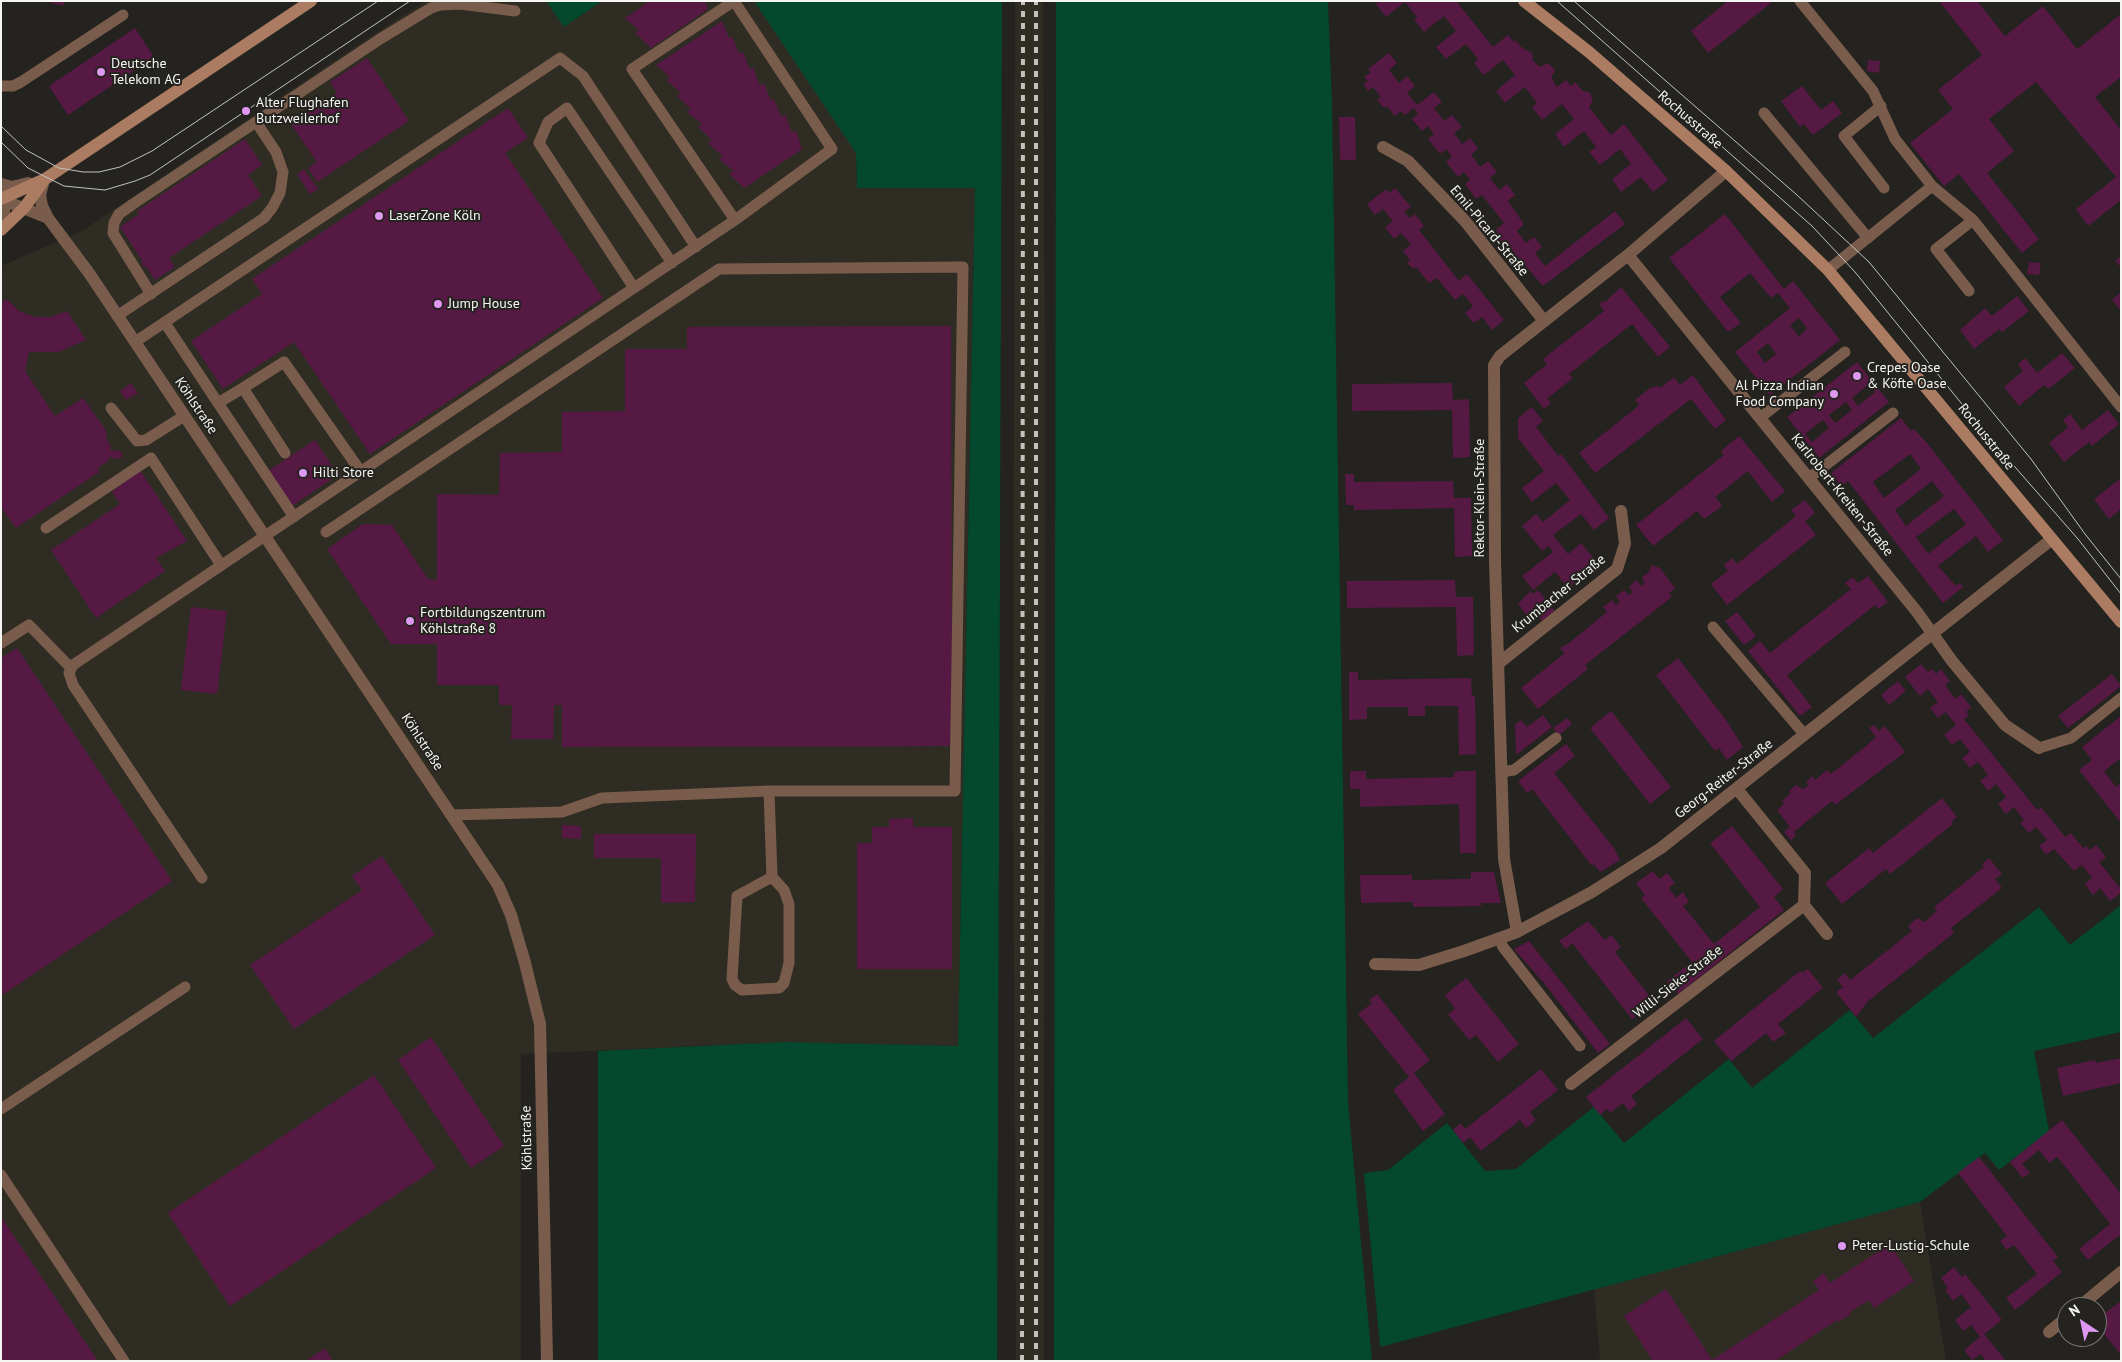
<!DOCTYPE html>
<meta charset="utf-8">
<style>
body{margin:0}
#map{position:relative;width:2122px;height:1362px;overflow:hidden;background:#24231f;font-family:"PT Sans",sans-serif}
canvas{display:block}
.frame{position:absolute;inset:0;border:2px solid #f5f5f2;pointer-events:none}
.north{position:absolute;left:2057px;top:1297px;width:50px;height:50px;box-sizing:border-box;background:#24231f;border:1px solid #787773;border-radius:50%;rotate:326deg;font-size:14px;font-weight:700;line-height:20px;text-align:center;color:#f5f5f2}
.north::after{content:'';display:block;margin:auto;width:18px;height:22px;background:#df98f1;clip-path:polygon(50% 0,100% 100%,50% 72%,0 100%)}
</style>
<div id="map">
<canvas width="2122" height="1362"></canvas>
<div class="frame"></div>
<div class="north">N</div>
</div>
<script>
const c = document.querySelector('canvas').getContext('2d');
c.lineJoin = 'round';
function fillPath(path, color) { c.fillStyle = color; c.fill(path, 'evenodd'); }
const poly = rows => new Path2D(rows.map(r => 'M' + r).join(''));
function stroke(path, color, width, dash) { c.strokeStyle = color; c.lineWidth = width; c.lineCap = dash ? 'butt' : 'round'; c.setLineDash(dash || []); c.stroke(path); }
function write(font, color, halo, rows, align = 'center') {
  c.font = font + ' "PT Sans",sans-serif'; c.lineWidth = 4; c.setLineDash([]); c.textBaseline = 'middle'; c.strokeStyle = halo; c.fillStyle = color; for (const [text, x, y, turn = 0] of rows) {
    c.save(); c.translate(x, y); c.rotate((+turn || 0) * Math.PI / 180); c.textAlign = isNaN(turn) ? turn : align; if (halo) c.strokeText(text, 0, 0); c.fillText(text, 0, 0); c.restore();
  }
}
const built = poly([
 [426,1,546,1,564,27,602,1,754,1,856,153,857,187,975,188,958,1046,785,1042,521,1054,521,1361,1,1361,1,266,82,231,368,38],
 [1015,1,1043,1,1045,384,1044,1361,1016,1361,1013,781],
 [1920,1202,1946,1361,1600,1361,1594,1289]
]);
const green = poly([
 [546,1,602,1,564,27],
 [754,1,1002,1,997,1361,598,1361,598,1051,785,1042,958,1046,975,188,857,188,856,153],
 [1056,1,1328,1,1332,104,1348,1102,1372,1361,1054,1361],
 [2121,905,2121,1032,2034,1051,2049,1131,1999,1170,1985,1153,1920,1202,1380,1347,1364,1173,1388,1170,1447,1123,1485,1171,1516,1169,1594,1107,1624,1143,1729,1059,1752,1088,1850,1010,1873,1038,2039,907,2070,945]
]);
const building = poly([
 [46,1,65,1,63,6],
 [650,1,705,1,708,9,651,48,635,33,639,30,625,18],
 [1380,1,1456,1,1493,47,1508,35,1514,42,1516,40,1521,47,1532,53,1533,61,1540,67,1547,63,1553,67,1555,71,1551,77,1557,87,1566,80,1571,86,1575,82,1582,90,1590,93,1593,100,1589,107,1611,135,1624,124,1668,180,1653,192,1641,177,1621,192,1612,179,1631,164,1620,149,1600,165,1589,152,1596,147,1584,131,1564,147,1555,134,1574,119,1562,104,1542,120,1532,107,1537,103,1525,87,1505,103,1496,91,1515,75,1503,60,1484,75,1474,63,1478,59,1466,44,1446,59,1436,47,1456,31,1444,16,1424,32,1414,19,1417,17,1405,2,1386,17,1376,4],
 [1728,1,1770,1,1771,3,1708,53,1691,31],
 [1939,1,1977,1,2005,36,2043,6,2077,49,2121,14,2121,77,2095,97,2121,130,2121,200,2088,226,2076,209,2116,177,2036,82,1989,119,2014,151,1987,173,2039,239,2022,253,1959,174,1944,186,1910,143,1953,109,1938,90,1982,55],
 [722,21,729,38,732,36,739,54,743,52,750,70,753,67,760,86,764,83,771,101,774,99,781,117,785,114,792,133,796,130,802,149,744,188,729,174,734,171,719,159,723,156,708,143,712,140,698,127,702,124,687,112,691,109,677,96,681,93,666,80,670,77,656,65],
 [135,28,154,57,68,115,49,86],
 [1389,53,1397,63,1389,70,1399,83,1407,76,1415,86,1407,93,1417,105,1434,92,1442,102,1434,108,1444,121,1452,115,1462,127,1454,133,1462,144,1470,138,1478,148,1471,155,1480,167,1488,161,1497,172,1490,178,1499,190,1507,184,1515,195,1508,201,1524,224,1517,231,1526,243,1534,237,1542,247,1535,253,1545,266,1615,211,1625,224,1543,286,1510,248,1504,253,1492,238,1498,233,1496,230,1504,223,1482,195,1476,199,1465,184,1470,180,1464,172,1458,177,1446,162,1452,157,1446,149,1440,154,1428,139,1434,134,1428,126,1422,131,1412,119,1418,114,1414,108,1405,115,1401,111,1395,116,1387,106,1384,108,1377,100,1381,97,1373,87,1368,91,1363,84,1368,81,1364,77,1371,72,1368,69],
 [367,58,409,121,317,182,308,168,317,162,291,124,337,93,330,82],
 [1868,60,1880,61,1879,73,1867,71],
 [1802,86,1821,110,1833,101,1842,113,1813,135,1804,124,1800,127,1781,101],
 [508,108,528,138,505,153,603,298,370,454,294,342,223,389,191,341,262,294,252,279],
 [1339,117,1355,117,1356,160,1340,160],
 [245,139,262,165,248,175,262,196,169,258,175,267,155,280,146,266,144,268,141,263,143,262,120,227,139,214,137,211],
 [304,169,318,189,310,194,297,174],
 [1395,188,1411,207,1404,212,1410,218,1415,214,1424,226,1419,230,1459,281,1467,274,1504,320,1492,330,1482,317,1474,323,1465,313,1473,306,1463,294,1455,300,1437,278,1429,283,1416,267,1414,269,1409,265,1407,263,1410,260,1403,251,1411,244,1401,233,1394,239,1385,227,1393,221,1383,209,1375,215,1367,204,1386,189,1389,193],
 [1725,214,1784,289,1793,281,1840,340,1770,395,1735,352,1790,308,1778,293,1771,298,1750,273,1720,297,1741,323,1728,332,1669,258],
 [1799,318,1807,328,1799,337,1790,325],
 [1768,343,1776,354,1765,363,1757,352],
 [2121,256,2121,267,2115,261],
 [2029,262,2041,263,2039,275,2027,274],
 [1621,287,1670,347,1658,357,1632,324,1569,374,1573,378,1547,399,1551,403,1544,409,1524,383,1547,364,1543,359,1604,311,1599,304,1603,301,1604,303],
 [2121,292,2121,311,2112,300],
 [2017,296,2029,311,2002,332,1999,329,1974,349,1960,330,1985,308,1992,316],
 [7,299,19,311,35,317,51,317,67,311,86,340,58,352,29,352,25,371,55,416,83,398,107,432,106,438,111,446,110,450,120,451,123,456,118,459,109,457,108,461,98,468,99,472,16,528,1,507,1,303],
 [951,326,952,746,562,747,562,705,554,705,553,739,511,739,512,705,499,705,499,685,437,685,437,644,391,644,327,549,363,524,392,525,428,579,437,580,437,494,499,495,500,453,562,452,562,412,625,411,625,349,687,349,687,327],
 [2062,353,2075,368,2048,389,2044,385,2019,406,2004,387,2023,371,2018,364,2025,358,2037,373],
 [1857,362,1889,402,1819,458,1787,417],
 [1869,384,1875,392,1858,406,1852,398],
 [1846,402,1852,410,1835,423,1829,415],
 [1823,420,1829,428,1812,442,1805,434],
 [1693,375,1726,420,1715,429,1691,399,1595,473,1579,453,1636,408,1639,405,1635,400,1650,388,1658,386,1660,388,1674,377,1680,385],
 [131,383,138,393,126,400,120,391],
 [1452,383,1453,400,1469,399,1470,457,1453,458,1452,410,1352,411,1352,384],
 [1532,407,1543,421,1536,427,1558,456,1561,454,1609,518,1594,530,1581,514,1553,535,1568,554,1581,543,1595,560,1581,571,1585,575,1568,588,1555,572,1533,590,1522,576,1553,552,1549,546,1542,551,1522,526,1536,514,1543,522,1570,500,1556,483,1532,502,1522,488,1544,471,1518,438,1518,418],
 [2108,410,2119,424,2092,446,2089,442,2064,462,2049,443,2068,427,2063,420,2070,414,2082,430],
 [1901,418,1911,431,1914,429,1927,443,2003,540,1988,552,1976,536,1938,566,1956,586,1960,583,1963,587,1943,603,1848,481,1841,486,1831,473],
 [1910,454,1921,469,1884,498,1873,482],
 [1932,481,1944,496,1906,526,1895,510],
 [1954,509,1966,524,1928,554,1916,537],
 [1739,436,1785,491,1772,502,1748,471,1715,497,1722,505,1717,510,1704,519,1697,511,1653,546,1636,525,1724,455,1721,451],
 [315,440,338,475,292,506,268,471],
 [140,470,187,541,156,558,165,571,96,618,51,550,120,504,112,492],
 [1345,474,1354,474,1354,482,1453,481,1454,498,1471,498,1472,556,1455,557,1454,508,1354,510,1354,505,1346,505],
 [2121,478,2121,509,2109,519,2094,499],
 [1805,500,1815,513,1805,521,1816,535,1727,605,1711,584,1728,571,1724,565,1732,558,1737,564,1796,516,1791,510],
 [1652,565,1660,568,1675,588,1669,593,1672,597,1585,665,1588,669,1538,709,1521,688,1565,653,1561,650,1561,647,1568,644,1607,612,1603,607,1612,600,1616,605,1620,602,1616,596,1624,590,1629,595,1633,592,1629,587,1636,580,1641,586,1644,583,1642,577,1648,573],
 [1868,576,1888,602,1878,609,1875,605,1787,675,1812,707,1800,716,1748,651,1760,641,1770,653,1851,589,1845,583,1853,577,1858,583],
 [1455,580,1456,597,1473,597,1474,655,1457,656,1456,607,1347,608,1347,581],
 [1538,590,1555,611,1542,621,1537,614,1530,620,1518,604,1530,591,1533,594],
 [191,607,227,611,217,694,181,690],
 [1737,612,1756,636,1744,645,1725,621],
 [17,648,172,881,1,996,1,658],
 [1678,658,1726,720,1743,747,1727,760,1719,748,1715,751,1656,675],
 [1921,664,1928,672,1932,669,1936,674,1941,669,1950,681,1945,685,1955,699,1961,694,1971,707,1966,712,1969,715,1964,719,2037,810,2041,807,2065,837,2071,833,2083,848,2086,846,2090,850,2096,845,2106,857,2099,862,2121,889,2121,893,2110,901,2100,888,2093,895,2085,884,2092,878,2082,865,2074,871,2054,849,2046,855,2039,846,2047,840,2036,827,2029,833,2020,823,2024,820,2014,807,2006,814,1998,804,2006,797,1996,784,1988,791,1980,781,1988,775,1978,762,1970,768,1962,758,1970,752,1960,739,1952,745,1944,735,1956,725,1946,712,1938,718,1930,708,1938,702,1928,689,1920,696,1905,677],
 [1349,672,1358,672,1358,680,1471,678,1472,696,1475,696,1476,754,1459,755,1458,706,1425,706,1425,716,1408,716,1408,707,1367,707,1367,719,1349,720],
 [2112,674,2121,686,2068,728,2058,716],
 [1898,681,1906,691,1889,705,1881,695],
 [1611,711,1671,787,1650,804,1590,728],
 [1543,715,1552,727,1516,755,1515,725,1521,720,1527,727],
 [2121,716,2121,758,2104,771,2116,787,2121,783,2121,823,2079,770,2092,760,2082,747],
 [1567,718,1572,724,1559,735,1553,728],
 [1874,725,1879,731,1885,726,1905,752,1835,805,1832,801,1794,832,1796,835,1791,840,1784,832,1790,827,1777,810,1784,804,1782,801,1791,793,1789,791,1796,785,1803,789,1809,785,1806,782,1813,776,1815,780,1827,770,1831,774,1867,745,1876,737,1869,728],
 [1566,744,1575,756,1554,773,1614,848,1620,860,1600,872,1594,864,1592,866,1532,789,1527,793,1518,781],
 [1350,771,1366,771,1366,779,1454,777,1454,773,1459,771,1476,771,1476,853,1460,853,1459,804,1360,807,1360,789,1350,789],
 [1942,798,1957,817,1951,822,1953,824,1890,874,1886,869,1842,904,1825,883,1869,848,1873,853],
 [913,818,913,827,952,827,952,969,857,969,857,843,872,843,872,827,889,827,889,819],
 [562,825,581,826,581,839,562,838],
 [1732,826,1783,889,1774,897,1784,910,1678,994,1667,981,1692,962,1641,898,1645,895,1636,883,1653,871,1659,879,1667,873,1675,883,1669,888,1676,898,1683,892,1689,902,1683,906,1714,944,1760,907,1710,843],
 [594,834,696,834,695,902,661,903,661,858,594,858],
 [382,856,435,935,294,1029,250,965,362,890,352,876],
 [1989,858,2002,874,1995,879,2002,888,1951,928,1954,933,1867,1002,1856,1017,1836,992,1843,987,1837,980,1845,973,1850,980,1912,931,1908,926,1917,918,1924,922,1937,911,1934,907,1984,867,1982,864],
 [1471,872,1494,872,1501,903,1481,903,1481,906,1413,907,1413,902,1361,903,1360,875,1412,875,1412,880,1463,879,1471,879],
 [1588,921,1605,940,1611,935,1621,947,1615,952,1654,1002,1632,1019,1572,943,1566,949,1559,941],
 [1529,941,1610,1044,1598,1053,1544,983,1514,949],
 [1808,969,1823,988,1778,1024,1786,1033,1773,1042,1766,1033,1731,1061,1714,1041,1800,971,1802,973],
 [1466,978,1519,1044,1498,1062,1476,1035,1469,1040,1448,1014,1455,1009,1445,995],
 [1377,994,1430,1060,1414,1073,1445,1114,1423,1131,1393,1090,1409,1077,1358,1014,1372,1003,1369,1000],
 [1686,1018,1703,1039,1631,1096,1637,1104,1629,1111,1623,1103,1610,1113,1607,1109,1600,1115,1586,1097],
 [431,1037,504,1146,471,1168,398,1060],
 [2121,1058,2121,1083,2063,1096,2057,1068,2095,1060,2096,1063],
 [1541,1069,1558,1090,1530,1112,1536,1120,1526,1128,1520,1120,1481,1151,1470,1137,1463,1143,1453,1130,1461,1123,1465,1129],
 [374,1075,436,1168,230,1306,168,1213],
 [2062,1120,2121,1194,2121,1234,2088,1260,2079,1249,2110,1224,2068,1170,2057,1157,2049,1163,2039,1150,2022,1164,2030,1173,2023,1178,2010,1162],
 [1979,1157,2058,1257,2053,1261,2062,1272,2015,1310,2006,1298,2037,1274,2014,1245,2007,1250,2000,1241,2007,1236,1958,1173],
 [1,1217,98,1361,1,1361],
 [1890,1244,1914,1281,1874,1308,1869,1300,1850,1312,1851,1314,1838,1322,1837,1320,1775,1361,1653,1361,1624,1316,1666,1289,1712,1360,1819,1290,1813,1281,1824,1273,1830,1283],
 [1954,1267,1962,1277,1965,1274,2002,1320,1984,1334,2006,1361,1986,1361,1981,1354,1972,1360,1964,1350,1980,1337,1971,1325,1963,1331,1955,1320,1971,1307,1961,1294,1953,1301,1945,1290,1948,1288,1941,1278],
 [2121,1301,2121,1355,2097,1325,2097,1319],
 [325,1348,333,1361,306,1361]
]);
const lane = poly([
 [1800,1,1873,91,1895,139,1932,186,1973,220,2121,407],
 [1,86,13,86,21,82,123,15],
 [1881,106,1844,136,1884,188],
 [1764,113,1868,238],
 [256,122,380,39,431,8,440,5,460,4,515,11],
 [1828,270,1932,186],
 [634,288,539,143,548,122,567,108,672,263],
 [1969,291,1936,249,1973,220],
 [117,316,264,218,272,208,280,193,283,172,276,152,256,122,133,204,119,214,114,223,113,233,151,294],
 [165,323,218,403,243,388,285,453],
 [135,342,560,58,583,76,696,247],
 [243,388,284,362,361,472],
 [218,403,294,517],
 [111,408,137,441,146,440,184,416],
 [1761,417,1845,352],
 [1809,478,1893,413],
 [46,528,151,458,221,565],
 [326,532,719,269,963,267,955,791,769,791,602,798,562,812,452,815],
 [1713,627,1804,734],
 [1,643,29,625,71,668],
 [2039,748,2071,738,2121,698],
 [1501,772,1514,770,1556,738],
 [769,791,772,877,784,890,789,904,789,963,784,983,779,988,742,990,735,985,732,979,737,896,772,877],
 [202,878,73,685,69,673,73,665,735,220,632,69,734,1,832,149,735,220],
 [1499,938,1503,947,1580,1046],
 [1,1109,185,987],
 [1,1175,124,1361]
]);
const street = poly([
 [1383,147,1408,161,1465,221,1544,321],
 [44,180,40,195,42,206,48,218,89,273,498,885,511,915,525,963,540,1024,547,1361],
 [1,184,12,187,28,183],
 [1,193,13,204,48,218],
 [1,220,4,213,4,197],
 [1628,255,1917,612,1952,661,2005,725,2039,748],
 [1499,663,1617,569,1625,544,1621,511],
 [1804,905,1827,934],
 [1517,932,1504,859,1495,561,1494,365,1500,356,1628,255,1726,171],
 [1375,964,1419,965,1464,951,1517,932,1592,892,1661,848,2052,539],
 [1571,1084,1804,905,1805,873,1737,789],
 [2079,1307,2121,1272],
 [2049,1332,2067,1317]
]);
const secondary = poly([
 [1524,1,1589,52,1726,171,1828,270,2121,622],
 [1,199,45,179,311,1],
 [1,230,24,208,45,179]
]);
const tram = poly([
 [1557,1,1812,226,1855,272,1987,435,2078,539,2121,594],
 [1574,1,1797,195,1869,262,2031,459,2085,534,2121,579],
 [1,126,26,150,59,168,83,172,99,172,120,167,152,151,378,1],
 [1,142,28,168,64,186,105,190,135,181,150,175,410,1]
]);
const rail = poly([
 [1022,1361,1023,1],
 [1036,1361,1036,1]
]);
const markers = [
 [101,72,5,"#df98f1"],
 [246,111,5,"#df98f1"],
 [379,216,5,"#df98f1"],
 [438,304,5,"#df98f1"],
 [1857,376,5,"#df98f1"],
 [1834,394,5,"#df98f1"],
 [303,473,5,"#df98f1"],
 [410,621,5,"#df98f1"],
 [1842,1246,5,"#df98f1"]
];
const poiNames = [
 ["Deutsche",111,64],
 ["Telekom AG",111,80],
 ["Alter Flughafen",256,103],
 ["Butzweilerhof",256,119],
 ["LaserZone Köln",389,216],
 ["Jump House",448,304],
 ["Crepes Oase",1867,368],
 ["& Köfte Oase",1867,384],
 ["Al Pizza Indian",1824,386,"right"],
 ["Food Company",1824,402,"right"],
 ["Hilti Store",313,473],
 ["Fortbildungszentrum",420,613],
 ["Köhlstraße 8",420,629],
 ["Peter-Lustig-Schule",1852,1246]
];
const streetNames = [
 ["Rochusstraße",1690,120,41],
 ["Emil-Picard-Straße",1489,231,50],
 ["Köhlstraße",196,406,56],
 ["Rochusstraße",1986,437,51],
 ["Karlrobert-Kreiten-Straße",1842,495,51],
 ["Rektor-Klein-Straße",1480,498,-90],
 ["Krumbacher Straße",1559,594,-39],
 ["Köhlstraße",422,742,57],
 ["Georg-Reiter-Straße",1724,779,-38],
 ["Willi-Sieke-Straße",1678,982,-38],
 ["Köhlstraße",527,1138,-91]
];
fillPath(built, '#2f2d23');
fillPath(green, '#04492d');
fillPath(building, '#551943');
stroke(lane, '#7a5c4c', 11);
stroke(street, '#7a5c4c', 12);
stroke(secondary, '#ab7c62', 12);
stroke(tram, '#c2c2bf', 1);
stroke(rail, '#c2c2bf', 4, [6, 6]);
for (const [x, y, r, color] of markers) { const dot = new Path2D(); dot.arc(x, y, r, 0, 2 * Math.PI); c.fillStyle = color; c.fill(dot); stroke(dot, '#24231f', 2); }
write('14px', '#f5f5f2', '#24231f', poiNames, 'left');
write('14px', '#f5f5f2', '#24231f', streetNames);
</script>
